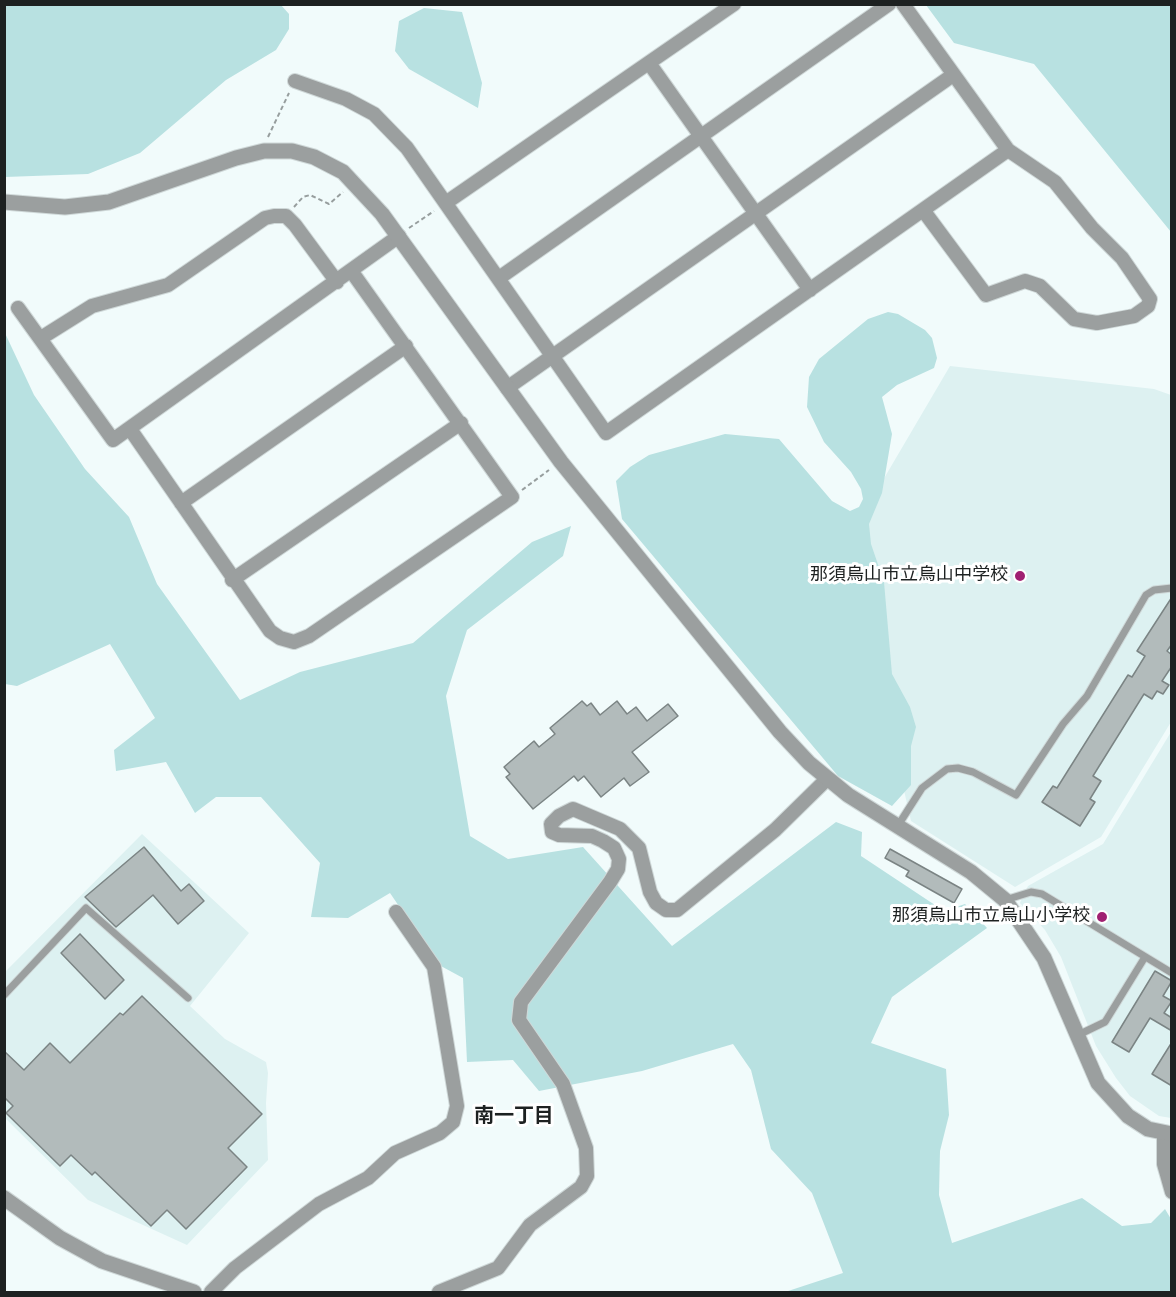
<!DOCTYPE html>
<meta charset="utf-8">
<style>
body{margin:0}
#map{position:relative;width:1176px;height:1297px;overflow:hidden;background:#f1fbfb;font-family:Overpass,sans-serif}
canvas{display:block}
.frame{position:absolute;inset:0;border:6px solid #1d2121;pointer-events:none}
</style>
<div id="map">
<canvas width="1176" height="1297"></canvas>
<div class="frame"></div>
</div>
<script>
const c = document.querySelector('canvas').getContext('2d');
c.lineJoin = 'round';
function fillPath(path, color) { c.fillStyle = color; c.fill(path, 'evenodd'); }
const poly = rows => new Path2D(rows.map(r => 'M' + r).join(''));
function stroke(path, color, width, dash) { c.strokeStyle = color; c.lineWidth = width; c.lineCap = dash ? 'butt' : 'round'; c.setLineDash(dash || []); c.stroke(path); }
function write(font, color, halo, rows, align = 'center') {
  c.font = font + ' Overpass,"Noto Sans JP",sans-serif'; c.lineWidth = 6; c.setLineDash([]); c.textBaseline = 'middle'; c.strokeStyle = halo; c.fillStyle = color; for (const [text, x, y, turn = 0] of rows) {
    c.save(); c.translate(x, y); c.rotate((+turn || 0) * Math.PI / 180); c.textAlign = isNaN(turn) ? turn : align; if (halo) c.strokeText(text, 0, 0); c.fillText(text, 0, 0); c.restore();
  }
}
const built = poly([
 [950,366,1154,389,1171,395,1171,722,1101,837,1015,887,911,821,870,642,866,509],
 [1171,732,1171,1118,1159,1116,1130,1096,1116,1078,1096,1046,1061,957,1045,930,1020,903,1028,886,1103,844],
 [142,834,249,933,190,1006,225,1039,266,1062,268,1073,266,1103,268,1160,187,1245,88,1200,5,1118,4,973]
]);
const green = poly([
 [4,5,281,5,289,14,289,29,276,50,226,80,140,153,88,174,5,177],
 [926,5,1171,5,1171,232,1034,64,954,43],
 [424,8,462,12,482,83,478,108,409,69,395,51,399,21],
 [888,312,898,314,925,330,932,338,937,358,934,368,897,385,882,397,892,434,882,493,869,524,871,544,884,582,892,674,910,707,916,727,911,746,911,785,892,806,838,776,622,519,616,481,630,467,649,455,725,434,779,439,832,501,850,511,859,507,863,499,861,489,851,472,824,442,807,407,809,377,819,359,868,319],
 [4,331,34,395,85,469,129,517,157,584,240,700,300,672,413,643,532,542,571,526,563,556,467,630,446,696,470,836,508,859,583,847,672,946,836,822,862,832,861,856,944,911,965,904,987,928,892,997,871,1043,946,1069,949,1115,940,1151,939,1195,952,1243,1082,1198,1122,1226,1151,1223,1165,1209,1171,1219,1171,1292,785,1292,843,1273,812,1193,771,1149,751,1070,733,1044,642,1071,539,1091,513,1060,467,1062,463,978,439,965,390,893,348,918,311,917,320,863,261,797,216,797,195,813,166,762,116,771,114,750,155,718,110,644,17,686,5,684]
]);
const building = poly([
 [1172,597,1172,644,1167,651,1172,655,1172,666,1162,681,1169,685,1163,694,1157,691,1152,699,1144,694,1093,776,1101,781,1090,799,1095,802,1080,826,1042,802,1053,786,1057,788,1128,675,1132,677,1145,656,1137,651,1172,597],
 [582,701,587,706,591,703,600,715,617,701,627,714,636,707,647,721,668,704,678,716,632,752,649,772,630,786,624,778,601,797,584,776,578,781,574,776,533,809,506,777,510,774,504,767,534,741,539,747,555,734,550,728,582,701],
 [144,847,181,891,189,884,204,901,178,924,153,895,116,927,85,897,144,847],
 [890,849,962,889,954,903,906,876,909,871,885,858,890,849],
 [80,934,124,980,105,999,61,953,80,934],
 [1155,971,1172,981,1163,996,1172,1001,1164,1013,1172,1018,1172,1031,1150,1018,1129,1052,1112,1042,1155,971],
 [142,996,262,1114,228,1148,247,1167,186,1229,167,1210,151,1226,95,1172,92,1175,71,1155,60,1166,6,1113,13,1106,4,1097,4,1051,24,1070,50,1043,70,1063,120,1013,123,1015,142,996],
 [1172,1042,1172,1086,1152,1074,1172,1042]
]);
const path = poly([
 [268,137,289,93],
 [294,207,303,197,310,195,329,204,343,192],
 [409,228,434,211],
 [522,490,549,470]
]);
const service = poly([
 [897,827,922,788,947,769,958,768,973,772,1016,795,1063,724,1087,696,1146,595,1154,590,1172,588],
 [1005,900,1031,892,1042,894,1172,973],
 [4,995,86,908,188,998],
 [1076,1036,1105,1022,1145,957]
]);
const minor = poly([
 [903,4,1008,150,1055,182,1092,228,1122,258,1150,299,1148,306,1134,316,1097,323,1074,319,1040,286,1025,281,986,295,923,210],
 [649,63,810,290],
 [295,81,346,99,374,114,407,148,606,433,1008,150],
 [447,202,734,4],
 [499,278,889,4],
 [18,308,113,440,399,236],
 [41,338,92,306,168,285,265,218,274,216,286,216,295,225,337,282],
 [507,388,953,75],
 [130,429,270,631,280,638,294,642,309,636,512,497,352,272],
 [181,503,406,346],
 [232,580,461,423],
 [1164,1133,1164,1164,1172,1192],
 [211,1292,235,1268,319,1204,368,1178,395,1153,440,1133,453,1122,457,1106,434,967,396,912],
 [439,1292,498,1268,530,1225,581,1187,587,1176,586,1148,563,1084,519,1020,521,1002,610,882,618,869,619,859,614,848,603,841,592,836,559,835,552,832,551,824,559,816,573,809,620,829,639,848,650,892,656,903,666,910,677,910,775,830,827,779]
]);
const tertiary = poly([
 [4,202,65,207,109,202,236,158,264,151,292,151,314,157,343,172,382,214,561,462,780,732,809,763,848,795,971,872,1005,900,1044,958,1098,1083,1128,1116,1148,1129,1172,1134],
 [4,1198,60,1238,102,1261,194,1292]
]);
const markers = [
 [1020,576,6,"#a02072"],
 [1102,917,6,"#a02072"]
];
const poiNames = [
 ["那須烏山市立烏山中学校",1008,576],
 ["那須烏山市立烏山小学校",1090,917]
];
const neighbourhoodNames = [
 ["南一丁目",514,1118]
];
fillPath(built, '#ddf1f1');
fillPath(green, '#b8e1e1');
fillPath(building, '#b2bbbb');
stroke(building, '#7b8484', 1.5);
stroke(service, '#cfd8d8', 9);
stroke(minor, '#cfd8d8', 16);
stroke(tertiary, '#cfd8d8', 17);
stroke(path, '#979e9e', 2, [4.5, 3]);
stroke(service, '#9b9f9f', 7);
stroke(minor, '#9b9f9f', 14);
stroke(tertiary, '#9b9f9f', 15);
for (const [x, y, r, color] of markers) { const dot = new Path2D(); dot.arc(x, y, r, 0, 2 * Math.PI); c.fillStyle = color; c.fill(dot); stroke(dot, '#fff', 2); }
write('18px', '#1d2121', '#fff', poiNames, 'right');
write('bold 20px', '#1d2121', '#fff', neighbourhoodNames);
</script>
